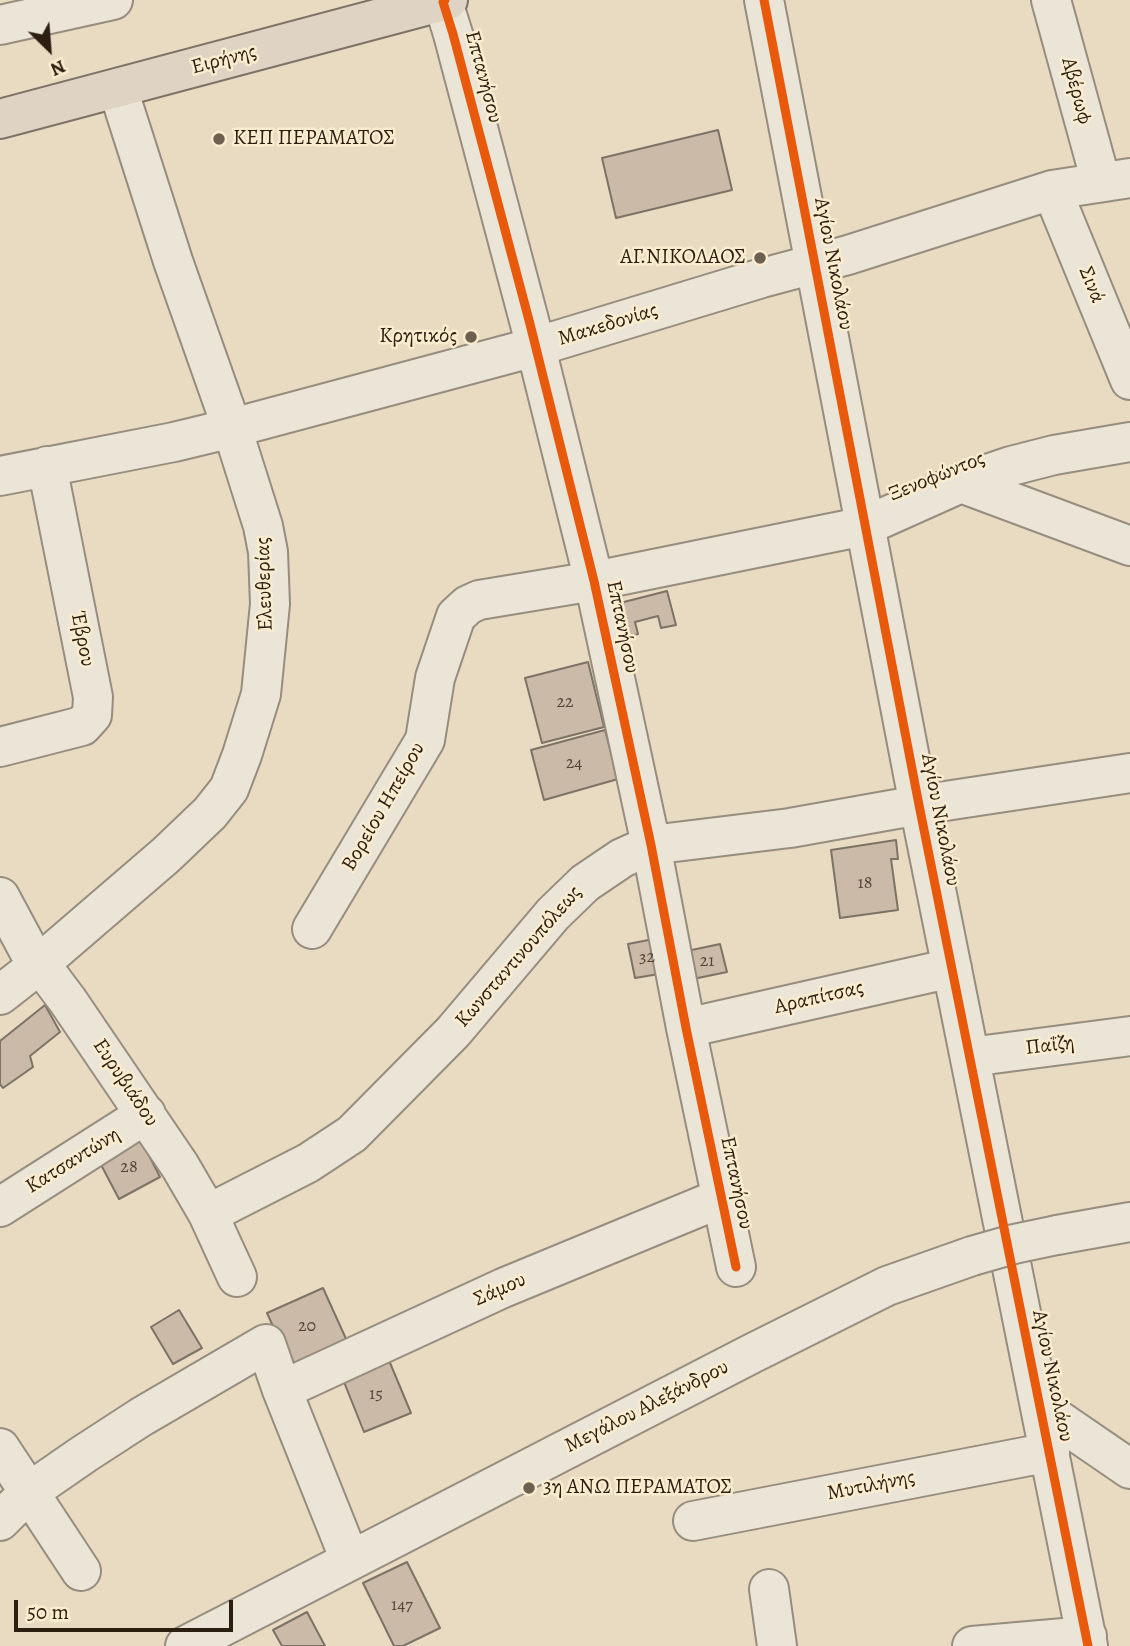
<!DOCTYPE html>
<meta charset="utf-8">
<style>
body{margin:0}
#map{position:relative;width:1130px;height:1646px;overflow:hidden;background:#e8dbc2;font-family:Alegreya,serif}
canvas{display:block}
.north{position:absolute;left:14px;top:14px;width:70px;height:70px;-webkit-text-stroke:5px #faecce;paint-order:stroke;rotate:155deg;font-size:19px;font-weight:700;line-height:28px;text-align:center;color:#2c1e11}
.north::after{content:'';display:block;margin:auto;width:24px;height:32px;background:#2c1e11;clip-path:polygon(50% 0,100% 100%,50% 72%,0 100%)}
.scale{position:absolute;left:14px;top:1600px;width:219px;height:32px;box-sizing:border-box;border:4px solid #2c1e11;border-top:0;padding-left:9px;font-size:21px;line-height:24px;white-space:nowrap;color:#2c1e11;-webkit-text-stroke:5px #faecce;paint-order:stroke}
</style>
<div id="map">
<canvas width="1130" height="1646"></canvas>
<div class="north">N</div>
<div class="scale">50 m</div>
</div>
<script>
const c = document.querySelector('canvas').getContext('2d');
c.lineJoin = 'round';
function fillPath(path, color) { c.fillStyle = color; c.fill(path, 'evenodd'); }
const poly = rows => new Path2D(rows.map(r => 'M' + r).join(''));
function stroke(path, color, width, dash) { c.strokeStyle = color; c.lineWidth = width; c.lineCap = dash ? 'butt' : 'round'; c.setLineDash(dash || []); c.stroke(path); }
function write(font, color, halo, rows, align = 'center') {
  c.font = font + ' Alegreya,serif'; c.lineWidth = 5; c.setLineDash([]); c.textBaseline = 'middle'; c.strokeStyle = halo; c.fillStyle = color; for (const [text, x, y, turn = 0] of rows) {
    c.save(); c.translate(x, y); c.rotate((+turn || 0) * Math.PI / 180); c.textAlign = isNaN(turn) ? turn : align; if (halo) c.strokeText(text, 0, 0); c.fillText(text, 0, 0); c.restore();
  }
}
const building = poly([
 [718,130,732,190,616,218,602,158,718,130],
 [667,591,676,625,661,628,658,616,635,622,638,634,624,638,616,604,667,591],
 [588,662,604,727,542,743,525,678,588,662],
 [605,730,618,779,544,800,531,750,605,730],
 [896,840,898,859,891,859,898,910,840,918,831,850,896,840],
 [659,938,665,973,635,978,628,944,659,938],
 [720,944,727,972,693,979,687,951,720,944],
 [45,1005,60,1032,30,1056,33,1067,3,1088,0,1084,0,1041,45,1005],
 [139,1136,160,1177,119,1199,98,1159,139,1136],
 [323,1288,347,1341,291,1366,267,1313,323,1288],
 [179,1310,202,1348,173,1364,151,1327,179,1310],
 [388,1358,411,1413,364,1432,342,1377,388,1358],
 [407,1562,440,1628,403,1646,394,1646,363,1583,407,1562],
 [307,1612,325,1646,282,1646,273,1630,307,1612]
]);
const minor = poly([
 [445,0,443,2,453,34,530,324,594,581,651,845,686,1028,736,1267],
 [764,0,919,805,1088,1646],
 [1051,0,1101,182],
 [0,25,113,0],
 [1052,190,1130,380],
 [0,476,174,442,232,428,535,347,762,278,848,255,1052,190,1130,178],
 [961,483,1130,546],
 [0,747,82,726,92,715,93,697,47,466],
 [0,897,37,966,50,977,68,1001,180,1166,208,1214,237,1277],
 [312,929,425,740,435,678,456,616,468,605,479,600,594,581,865,526,961,483,1011,466,1054,455,1130,442],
 [0,995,37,966,166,855,210,813,229,789,242,755,261,694,270,604,268,552,263,526,232,428,173,261,118,89],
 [686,1028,952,968],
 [970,1057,1130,1036],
 [0,1207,146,1114],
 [208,1214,308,1163,352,1134,453,1032,553,914,585,883,622,858,651,845,790,828,919,805,1130,773],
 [1057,1235,1130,1222],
 [282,1390,503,1288,721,1198],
 [1041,1408,1130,1469],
 [0,1448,81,1571],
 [0,1521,29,1492,84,1454,141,1417,266,1344,282,1390,350,1560],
 [693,1521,1050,1452],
 [769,1589,777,1646],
 [185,1646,753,1353,887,1286,972,1256],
 [972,1646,1087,1636]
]);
const major = poly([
 [0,119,448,0]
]);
const minorBridge = poly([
 [972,1256,1014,1244,1057,1235]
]);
const cycleway = poly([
 [445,0,443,2,453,34,530,324,594,581,651,845,686,1028,736,1267],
 [764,0,919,805,1088,1646]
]);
const markers = [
 [219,139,7,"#6e604f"],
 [760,258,7,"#6e604f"],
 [471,337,7,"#6e604f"],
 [529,1488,7,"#6e604f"]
];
const numberNames = [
 ["22",565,703],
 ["24",574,764],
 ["18",865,884],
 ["32",647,958],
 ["21",707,962],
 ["28",129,1168],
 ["20",307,1327],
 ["15",376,1395],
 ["147",402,1606]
];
const streetNames = [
 ["Ειρήνης",224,60,-15],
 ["Επτανήσου",483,77,75],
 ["Αβέρωφ",1076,91,75],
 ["Αγίου Νικολάου",833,264,79],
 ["Σινά",1091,285,68],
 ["Μακεδονίας",608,325,-17],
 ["Ξενοφώντος",937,477,-22],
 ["Ελευθερίας",265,584,-92],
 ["Επτανήσου",622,627,78],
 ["Έβρου",82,639,79],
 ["Βορείου Ηπείρου",384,807,-60],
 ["Αγίου Νικολάου",940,820,79],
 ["Κωνσταντινουπόλεως",519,957,-49],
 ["Αραπίτσας",819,998,-13],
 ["Παΐζη",1050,1046,-7],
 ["Ευρυβιάδου",125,1083,56],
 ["Κατσαντώνη",73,1161,-32],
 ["Επτανήσου",736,1183,78],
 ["Σάμου",500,1290,-24],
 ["Αγίου Νικολάου",1052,1376,78],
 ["Μεγάλου Αλεξάνδρου",647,1407,-27],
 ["Μυτιλήνης",871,1486,-11]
];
const poiNames = [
 ["ΚΕΠ ΠΕΡΑΜΑΤΟΣ",233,139],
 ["ΑΓ.ΝΙΚΟΛΑΟΣ",746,258,"right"],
 ["Κρητικός",457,337,"right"],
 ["3η ΑΝΩ ΠΕΡΑΜΑΤΟΣ",543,1488]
];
fillPath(building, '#ccbaa9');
stroke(building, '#7c7366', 2);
stroke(minor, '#968d7e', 42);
stroke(major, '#7c7366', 42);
stroke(minor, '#ebe5d8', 38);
stroke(major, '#dfd4c3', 38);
stroke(minorBridge, '#968d7e', 42, []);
stroke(minorBridge, '#ebe5d8', 38);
stroke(cycleway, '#e8590c', 9);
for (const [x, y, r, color] of markers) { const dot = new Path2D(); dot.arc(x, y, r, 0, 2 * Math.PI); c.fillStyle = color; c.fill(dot); stroke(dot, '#faecce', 2.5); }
write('18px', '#544537', null, numberNames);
write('21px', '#2c1e11', '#faecce', streetNames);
write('21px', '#2c1e11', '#faecce', poiNames, 'left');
</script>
